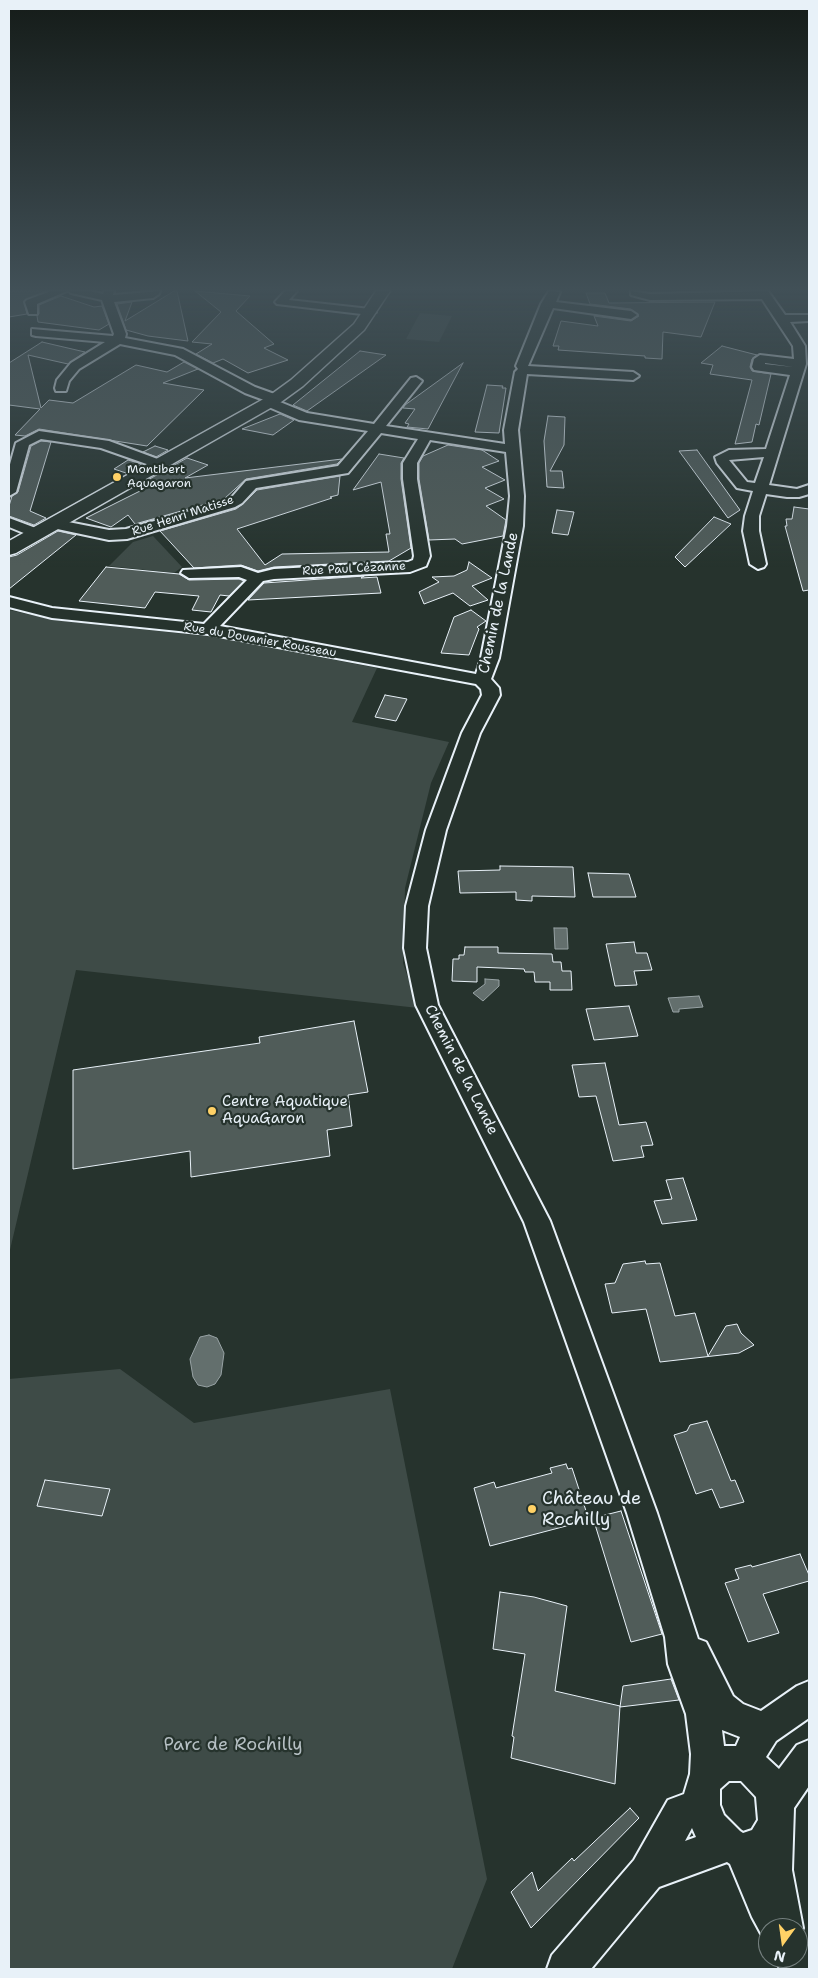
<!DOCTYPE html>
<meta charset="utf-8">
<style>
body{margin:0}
#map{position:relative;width:818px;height:1978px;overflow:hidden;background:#26332d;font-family:"Shantell Sans",sans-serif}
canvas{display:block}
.frame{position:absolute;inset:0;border:10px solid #e8f1f8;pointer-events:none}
.north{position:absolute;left:758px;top:1918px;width:50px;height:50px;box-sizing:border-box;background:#26332d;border:1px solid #747f7e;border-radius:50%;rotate:194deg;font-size:14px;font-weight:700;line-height:20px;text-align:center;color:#e8f1f8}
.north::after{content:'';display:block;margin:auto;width:18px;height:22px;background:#ffd166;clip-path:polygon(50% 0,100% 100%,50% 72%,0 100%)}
</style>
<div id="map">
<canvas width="818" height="1978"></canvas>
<div class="frame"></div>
<div class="north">N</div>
</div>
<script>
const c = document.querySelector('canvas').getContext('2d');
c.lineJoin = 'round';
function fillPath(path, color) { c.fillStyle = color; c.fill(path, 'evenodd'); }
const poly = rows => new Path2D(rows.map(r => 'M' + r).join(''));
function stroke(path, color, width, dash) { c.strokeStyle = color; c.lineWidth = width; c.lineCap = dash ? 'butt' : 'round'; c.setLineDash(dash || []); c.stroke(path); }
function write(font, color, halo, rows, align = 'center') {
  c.font = font + ' "Shantell Sans",sans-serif'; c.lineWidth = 4.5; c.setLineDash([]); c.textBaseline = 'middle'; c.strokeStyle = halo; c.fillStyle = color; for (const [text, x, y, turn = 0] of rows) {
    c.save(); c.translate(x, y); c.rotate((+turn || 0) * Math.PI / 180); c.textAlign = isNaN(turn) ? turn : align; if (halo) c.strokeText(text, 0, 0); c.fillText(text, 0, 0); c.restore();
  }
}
const green = poly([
 [420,313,452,316,439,342,406,339],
 [153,536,182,567,174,573,109,566,133,542],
 [9,610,54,620,213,637,377,668,352,722,449,742,431,783,405,888,403,963,418,1008,76,970,9,1254],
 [120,1369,194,1423,390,1389,487,1879,452,1969,9,1969,9,1379]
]);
const water = poly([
 [554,928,567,928,568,949,555,949,554,928],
 [485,979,499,980,499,986,483,1001,473,993,485,984,485,979],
 [699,996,703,1007,679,1009,679,1012,673,1012,668,998,699,996],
 [209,1335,217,1338,224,1353,221,1375,215,1384,207,1387,198,1385,193,1377,190,1359,200,1337,209,1335]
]);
const building = poly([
 [9,291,46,291,24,301,27,314,9,317,9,291],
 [174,291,177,291,188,341,148,336,126,330,117,304,132,302,125,321,174,291],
 [195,291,250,296,236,311,274,344,264,348,288,360,248,373,223,359,213,363,196,354,212,344,192,342,221,312,195,291],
 [586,293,605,293,609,303,715,302,701,337,663,332,662,359,645,358,645,356,558,350,559,346,553,346,561,321,598,326,594,316,631,321,639,316,631,309,590,304,586,293],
 [61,296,94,307,102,306,109,324,99,330,38,322,37,316,39,314,39,305,61,296],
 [42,342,85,352,68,364,28,355,41,408,49,400,73,403,136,365,167,372,184,362,198,369,163,383,204,390,147,446,39,429,25,436,15,435,40,409,9,405,9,363,42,342],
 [722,346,757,355,752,359,750,367,752,371,771,374,759,425,756,424,752,442,735,444,752,380,710,374,713,365,701,363,722,346],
 [360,351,386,355,307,411,293,405,360,351],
 [463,363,428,429,407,427,409,424,405,423,415,409,403,408,405,405,463,363],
 [487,385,503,386,502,388,506,388,499,433,475,432,487,385],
 [280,414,294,420,273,435,242,429,280,414],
 [548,416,565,417,564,445,550,471,562,471,564,488,547,487,544,441,548,416],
 [41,441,51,442,30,511,46,518,34,525,9,516,9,506,12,496,18,492,31,446,41,441],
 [448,445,482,450,499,461,482,467,505,480,485,488,504,499,486,506,506,520,503,536,462,544,455,539,429,540,419,479,419,463,423,456,448,445],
 [155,446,168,450,156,457,143,452,155,446],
 [697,450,740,510,728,518,679,451,697,450],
 [379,454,404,458,401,463,401,479,411,548,389,561,274,567,258,571,241,565,194,568,160,531,236,509,243,504,257,490,340,476,338,495,330,497,332,498,237,529,265,565,282,554,389,552,386,534,390,534,381,482,353,490,379,454],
 [187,458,208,465,185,478,342,459,337,464,246,479,224,499,135,524,128,515,111,527,86,518,154,484,146,481,187,458],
 [128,460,142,464,126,473,114,469,128,460],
 [794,507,809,509,809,590,803,591,785,526,787,526,786,519,792,519,794,507],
 [557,510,574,512,568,535,552,533,557,510],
 [714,517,731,524,685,567,675,557,714,517],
 [58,531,76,535,9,589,9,557,17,555,58,531],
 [469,562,492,578,472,586,488,600,470,606,453,593,424,604,419,592,439,582,432,577,454,576,467,570,469,562],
 [106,567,179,574,189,580,239,579,244,581,229,596,220,595,211,612,192,610,199,596,155,592,145,608,79,601,106,567],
 [364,576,361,578,377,577,381,593,248,600,264,583,364,576],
 [471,610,486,621,477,627,479,629,469,655,441,653,454,617,471,610],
 [385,695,407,699,396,721,375,717,385,695],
 [500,866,573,867,575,897,532,896,532,901,516,900,516,892,460,893,458,871,500,870,500,866],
 [588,873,629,874,636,897,593,897,588,873],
 [634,942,636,953,647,953,652,970,634,971,637,985,615,986,606,944,634,942],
 [465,947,498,947,498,953,552,954,553,962,561,962,562,971,571,971,572,990,550,990,550,982,535,982,534,972,525,972,524,969,477,967,477,982,452,981,453,959,459,959,459,955,464,955,465,947],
 [629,1006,638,1036,594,1040,586,1009,629,1006],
 [354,1021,368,1092,348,1095,352,1126,327,1130,330,1156,191,1177,190,1151,73,1169,73,1070,260,1043,259,1037,354,1021],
 [605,1063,619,1125,646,1122,653,1145,641,1146,644,1157,613,1161,596,1096,579,1097,572,1065,605,1063],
 [683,1178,697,1220,662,1224,654,1201,672,1199,666,1180,683,1178],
 [645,1261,646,1264,660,1263,675,1316,695,1313,708,1356,726,1326,737,1324,741,1333,754,1345,739,1353,660,1362,646,1309,612,1313,605,1284,615,1283,623,1264,645,1261],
 [707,1421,731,1481,735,1480,744,1502,720,1508,712,1489,696,1494,674,1435,687,1431,690,1425,707,1421],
 [566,1464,568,1469,572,1468,589,1520,490,1546,474,1488,494,1482,496,1488,552,1473,550,1468,566,1464],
 [45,1480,110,1489,102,1516,37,1506,45,1480],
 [621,1511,662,1634,631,1642,593,1518,621,1511],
 [800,1554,809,1575,809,1581,763,1594,779,1633,748,1642,725,1583,739,1579,735,1569,751,1565,752,1567,800,1554],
 [500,1592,534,1597,567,1606,555,1691,620,1706,615,1784,511,1758,514,1737,512,1736,525,1654,493,1649,500,1592],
 [671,1679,679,1700,620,1707,623,1686,671,1679],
 [630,1808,639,1818,531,1928,511,1892,532,1872,538,1891,572,1858,574,1861,630,1808]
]);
const street = poly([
 [51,291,67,291,37,304,37,314,29,314,25,302,27,300,51,291],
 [69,291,90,291,103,294,104,291,114,291,113,295,160,291,159,294,153,298,114,302,126,334,125,338,183,349,255,387,280,396,282,399,280,402,307,413,374,424,411,378,416,377,422,381,386,426,505,444,504,430,515,372,518,369,516,366,541,304,549,291,560,292,556,302,631,311,637,315,631,319,553,308,528,366,633,372,639,376,633,380,527,374,518,430,524,496,523,526,499,658,491,679,499,688,500,695,480,733,446,830,428,906,426,948,438,1005,550,1221,657,1513,698,1639,706,1642,733,1696,743,1704,761,1711,797,1686,809,1681,809,1718,776,1741,766,1757,779,1769,797,1745,809,1740,809,1786,794,1808,792,1870,803,1928,798,1940,798,1928,768,1928,768,1943,765,1941,752,1917,730,1864,727,1862,659,1887,591,1969,547,1969,552,1955,634,1860,668,1800,684,1794,690,1774,691,1754,686,1714,668,1664,665,1637,627,1513,524,1222,416,1005,404,948,406,906,426,830,462,733,482,695,481,689,476,684,208,634,52,618,9,607,9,597,52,608,204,624,247,580,239,577,189,578,181,573,183,570,241,567,258,573,274,569,408,562,413,560,414,556,403,479,403,463,418,439,381,433,348,473,256,488,242,503,235,507,127,539,109,540,48,527,45,524,48,521,53,519,109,530,126,529,225,501,232,497,246,481,338,466,368,431,299,420,264,405,262,402,264,400,245,393,175,355,120,344,79,369,69,381,66,391,56,391,55,388,57,380,71,363,105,342,36,336,32,335,32,329,113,336,114,334,102,300,71,293,69,291],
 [430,440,506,452,510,496,507,526,481,658,476,674,220,626,263,581,274,579,410,572,426,566,430,556,417,479,417,463,430,440],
 [722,1730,740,1737,736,1746,724,1746,722,1730],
 [729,1781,741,1781,756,1797,758,1820,752,1830,743,1833,740,1831,724,1815,720,1805,720,1789,729,1781],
 [692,1828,696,1837,685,1841,692,1828],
 [285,291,297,291,289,300,370,309,376,312,370,315,277,304,275,302,285,291],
 [631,291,650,294,768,291,785,315,809,315,809,321,790,322,805,346,806,364,769,485,797,489,809,485,809,494,799,497,787,497,766,494,759,516,759,531,766,564,764,567,758,569,750,564,743,531,745,516,753,491,737,488,717,463,715,457,729,450,766,449,790,375,754,370,752,367,754,359,760,355,794,359,793,346,762,299,650,300,631,295,631,291],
 [765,363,793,367,765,364,765,363],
 [764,457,755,483,747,482,729,460,764,457],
 [39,431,109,441,163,461,165,464,158,468,101,448,41,439,29,445,16,492,9,496,9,468,16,443,39,431],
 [9,518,41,530,44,533,36,538,9,527,9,518],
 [798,1941,807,1945,809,1948,809,1969,780,1969,775,1958,798,1958,798,1941]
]);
const secondary = poly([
 [376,291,390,291,364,330,303,386,281,402,16,553,9,555,9,541,269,396,291,380,354,324,376,291]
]);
const markers = [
 [117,477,5,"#ffd166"],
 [212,1111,5,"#ffd166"],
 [532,1509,5,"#ffd166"]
];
const farPoinames = [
 ["Montibert",127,470],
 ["Aquagaron",127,484]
];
const farStreetnames = [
 ["Rue Henri Matisse",183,516,-18],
 ["Rue Paul Cézanne",354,569,-3],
 ["Rue du Douanier Rousseau",260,640,10]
];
const streetNames = [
 ["Chemin de la Lande",499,603,-78],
 ["Chemin de la Lande",461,1070,63]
];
const poiNames = [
 ["Centre Aquatique",222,1102],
 ["AquaGaron",222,1119]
];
const nearPoinames = [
 ["Château de",542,1499],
 ["Rochilly",542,1520]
];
const nearParknames = [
 ["Parc de Rochilly",233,1745]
];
fillPath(green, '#3e4b47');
fillPath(water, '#636f6d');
stroke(water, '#98a3a5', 1);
fillPath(building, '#505c59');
stroke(building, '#e8f1f8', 1);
stroke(street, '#e8f1f8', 4);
stroke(secondary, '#e8f1f8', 3);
fillPath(street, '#26332d');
fillPath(secondary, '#26332d');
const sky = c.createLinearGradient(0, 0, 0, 568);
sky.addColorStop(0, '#151c19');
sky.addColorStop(0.51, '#415057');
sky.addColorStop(1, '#41505700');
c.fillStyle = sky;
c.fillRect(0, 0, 818, 568);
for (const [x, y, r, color] of markers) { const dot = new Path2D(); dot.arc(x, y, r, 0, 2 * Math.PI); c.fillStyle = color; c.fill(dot); stroke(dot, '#26332d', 2); }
write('12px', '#e8f1f8', '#26332d', farPoinames, 'left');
write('12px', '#e8f1f8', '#26332d', farStreetnames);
write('15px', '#e8f1f8', '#26332d', streetNames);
write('15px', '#e8f1f8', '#26332d', poiNames, 'left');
write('18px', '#e8f1f8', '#26332d', nearPoinames, 'left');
write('18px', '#b5bfc3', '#26332d', nearParknames);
</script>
